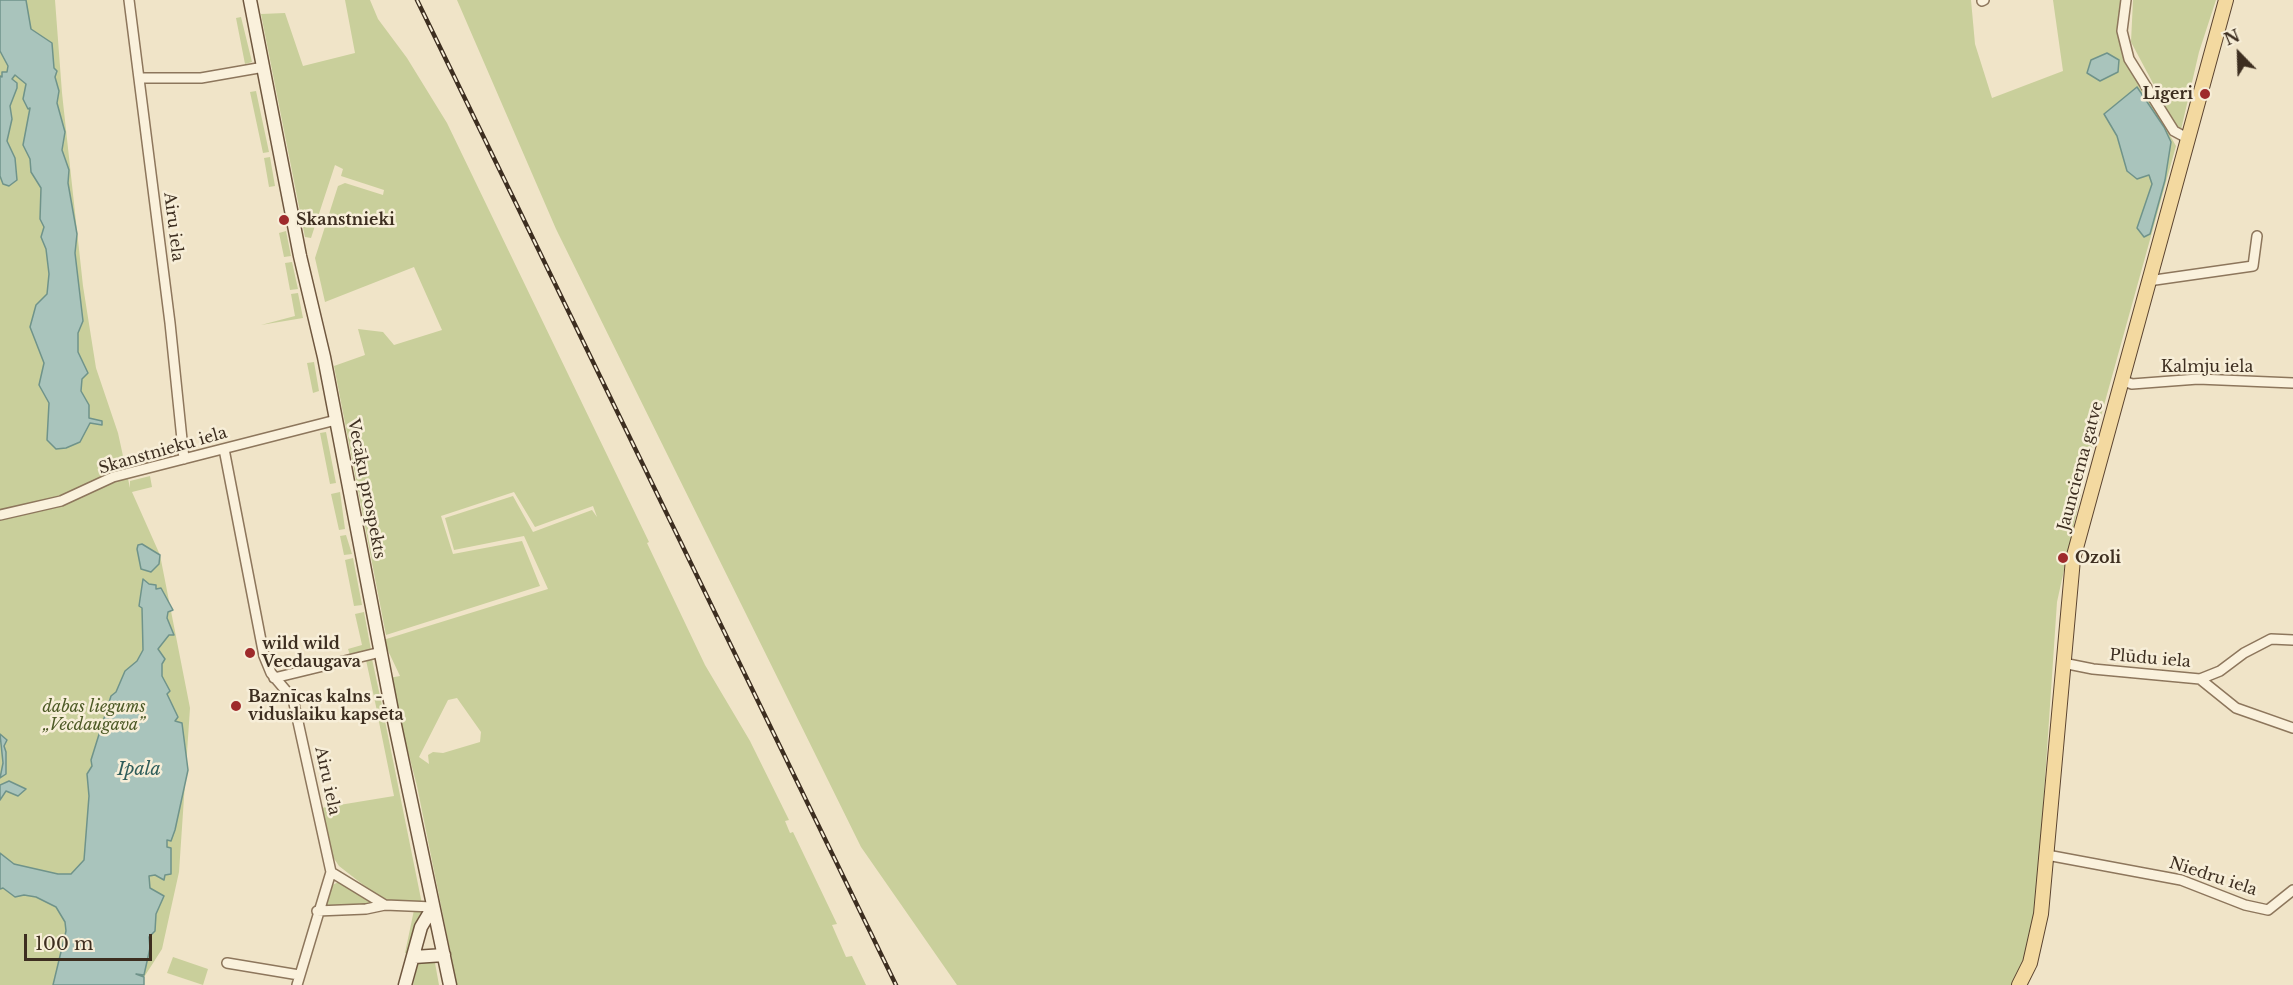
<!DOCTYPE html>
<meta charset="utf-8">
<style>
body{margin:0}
#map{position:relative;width:2293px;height:985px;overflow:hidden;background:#f0e4c8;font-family:"Libre Baskerville",serif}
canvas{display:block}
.north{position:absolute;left:2209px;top:24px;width:60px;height:60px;-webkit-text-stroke:4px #f7eed8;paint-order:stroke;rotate:337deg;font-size:16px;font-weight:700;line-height:24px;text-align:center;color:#3d2e20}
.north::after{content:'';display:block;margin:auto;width:21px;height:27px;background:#3d2e20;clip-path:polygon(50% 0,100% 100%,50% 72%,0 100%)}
.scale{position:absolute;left:24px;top:934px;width:128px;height:27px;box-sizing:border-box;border:3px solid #3d2e20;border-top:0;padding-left:8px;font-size:18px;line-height:21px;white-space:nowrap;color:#3d2e20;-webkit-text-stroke:4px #f7eed8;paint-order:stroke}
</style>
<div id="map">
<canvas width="2293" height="985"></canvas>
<div class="north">N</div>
<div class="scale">100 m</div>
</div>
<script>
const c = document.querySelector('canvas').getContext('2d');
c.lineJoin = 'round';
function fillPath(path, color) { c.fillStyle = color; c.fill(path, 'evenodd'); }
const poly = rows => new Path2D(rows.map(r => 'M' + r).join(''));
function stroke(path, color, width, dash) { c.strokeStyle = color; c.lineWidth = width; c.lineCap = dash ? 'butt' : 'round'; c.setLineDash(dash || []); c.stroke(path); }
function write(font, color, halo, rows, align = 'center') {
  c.font = font + ' "Libre Baskerville",serif'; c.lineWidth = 5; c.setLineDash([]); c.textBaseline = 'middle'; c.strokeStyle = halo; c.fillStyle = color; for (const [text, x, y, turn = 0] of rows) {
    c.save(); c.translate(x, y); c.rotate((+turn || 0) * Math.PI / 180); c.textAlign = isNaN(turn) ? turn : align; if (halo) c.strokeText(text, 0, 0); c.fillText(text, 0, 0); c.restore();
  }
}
const green = poly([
 [0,0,55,0,62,93,83,286,96,368,118,433,130,488,130,481,150,476,152,487,132,492,160,555,190,708,179,872,162,949,139,985,0,985],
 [345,0,370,0,378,19,407,58,447,123,649,542,647,543,705,665,750,741,789,820,785,821,790,833,793,832,837,924,832,925,846,957,852,956,866,985,457,985,417,786,389,678,400,676,383,640,548,589,524,536,454,550,445,518,513,496,533,532,592,510,597,517,593,506,535,527,514,492,441,516,453,554,522,541,540,586,386,635,334,366,365,355,358,329,383,332,394,345,442,330,414,267,325,302,315,258,338,186,345,183,383,195,384,190,341,176,343,169,335,165,311,238,305,237,261,14,285,13,303,66,355,53],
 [457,698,481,732,480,742,443,753,433,752,428,755,429,764,419,757,448,700],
 [457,0,1971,0,1975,44,1992,98,2063,71,2053,0,2121,0,2118,37,2124,54,2176,146,2086,470,2057,602,2035,927,2027,985,957,985,861,847,556,229],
 [2133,0,2216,0,2199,52,2180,134,2131,42],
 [241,17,252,62,245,64,236,18],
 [256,91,269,152,263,153,250,92],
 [270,157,275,186,269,187,264,158],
 [286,231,291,256,284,257,279,233],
 [292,262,298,289,290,290,285,263],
 [298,293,303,318,261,325,295,316,291,294],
 [314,362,319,391,313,393,307,363],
 [326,432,336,483,330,484,320,433],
 [340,492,345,529,339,530,331,494],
 [346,535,352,554,344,555,340,536],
 [353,558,362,605,354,606,345,560],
 [364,612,371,650,350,655,348,649,362,645,355,614],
 [372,659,383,710,377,711,366,660],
 [384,716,422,904,420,911,423,914,408,954,405,953,414,910,384,901,339,866,331,854,321,808,394,796,378,717],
 [340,881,379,903,339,908,324,904,329,887],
 [173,957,208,969,203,985,167,973],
 [423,961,435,963,439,985,413,985,418,964]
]);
const water = poly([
 [0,0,26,0,31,29,52,43,54,68,57,71,55,77,59,91,57,103,65,132,62,150,69,170,68,183,77,234,75,253,83,321,78,333,78,352,88,373,82,379,81,391,89,405,89,418,102,421,102,425,90,423,80,442,66,448,56,449,47,440,49,403,39,385,44,363,30,327,36,305,47,294,49,274,46,249,41,237,44,227,40,219,41,188,31,172,30,159,23,145,30,108,28,109,23,99,26,84,15,75,12,79,17,83,17,88,10,106,12,119,7,141,15,158,17,180,9,186,3,184,0,176,0,76,2,77,2,72,7,72,8,66,0,51,0,0],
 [2107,53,2119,60,2118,72,2100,81,2087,73,2091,60,2107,53],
 [2137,87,2164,127,2171,142,2165,180,2150,234,2144,237,2137,228,2152,184,2149,175,2137,179,2127,171,2117,136,2104,114,2137,87],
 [142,544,160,555,159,564,151,572,141,569,137,549,138,545,142,544],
 [143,579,149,584,156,585,156,589,161,588,173,610,168,612,167,618,174,635,169,635,158,649,165,659,162,664,162,676,170,691,167,694,178,717,175,721,182,723,188,770,175,830,171,841,167,840,167,847,171,848,171,874,165,875,164,880,155,875,149,876,150,888,164,896,156,914,155,931,149,937,150,948,144,975,136,974,144,977,144,985,53,985,66,931,65,922,56,907,36,897,24,895,15,897,3,888,0,889,0,853,14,864,58,874,71,874,84,860,89,796,87,774,92,766,91,760,111,696,116,692,125,671,137,661,143,650,142,608,139,606,143,579],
 [0,734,7,740,4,746,6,752,6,774,0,778,3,763,0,734],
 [9,781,26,789,18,796,6,791,0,800,0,785,9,781]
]);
const street = poly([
 [129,0,170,323,184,459],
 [2126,0,2122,31,2129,59,2174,131,2187,138],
 [1982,1,1984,0],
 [139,78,201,78,264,67],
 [2148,281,2253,266,2257,236],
 [2121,380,2132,384,2198,379,2293,383],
 [224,449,264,656,271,673,293,699,331,872,297,985],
 [0,515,61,501,113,477,336,420],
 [2063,663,2093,669,2200,679,2236,708,2293,728],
 [274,678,381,652],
 [2200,679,2220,671,2244,653,2271,639,2293,640],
 [2047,855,2181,880,2245,905,2268,910,2293,890],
 [331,872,385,905],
 [317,911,366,909,385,905,433,907],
 [227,963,299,975]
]);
const secondary = poly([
 [250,0,300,256,324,357,392,711,450,985],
 [414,957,444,955],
 [405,985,421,927,433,907]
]);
const primary = poly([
 [2019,985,2030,963,2041,914,2073,559,2226,0]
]);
const rail = poly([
 [417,0,896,985]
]);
const markers = [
 [2205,94,6,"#9e2a2b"],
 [284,220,6,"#9e2a2b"],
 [2063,558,6,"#9e2a2b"],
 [250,653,6,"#9e2a2b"],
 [236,706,6,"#9e2a2b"]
];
const poiNames = [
 ["Līgeri",2193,94,"right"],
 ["Skanstnieki",296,220],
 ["Ozoli",2075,558],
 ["wild wild",262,644],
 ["Vecdaugava",262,662],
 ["Baznīcas kalns -",248,697],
 ["viduslaiku kapsēta",248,715]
];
const streetNames = [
 ["Airu iela",173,227,83],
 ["Kalmju iela",2207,367],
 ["Skanstnieku iela",163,451,-16],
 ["Jaunciema gatve",2081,466,-75],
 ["Vecāķu prospekts",366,489,79],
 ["Plūdu iela",2150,659,5],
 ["Airu iela",327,781,78],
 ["Niedru iela",2213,877,18]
];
const parkNames = [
 ["dabas liegums",94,707],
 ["„Vecdaugava”",94,725]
];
const waterNames = [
 ["Ipala",139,770]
];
fillPath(green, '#c9cf9b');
fillPath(water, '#a9c4bc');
stroke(water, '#6f938a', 1.5);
stroke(street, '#8d765c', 12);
stroke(secondary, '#6f573f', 15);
stroke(primary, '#5b4430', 16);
stroke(street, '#faf1dc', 9);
stroke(secondary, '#faf1dc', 12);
stroke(primary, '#f3d9a0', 14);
stroke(rail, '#3d2e20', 4.5);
stroke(rail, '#f7eed8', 2, [7]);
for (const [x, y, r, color] of markers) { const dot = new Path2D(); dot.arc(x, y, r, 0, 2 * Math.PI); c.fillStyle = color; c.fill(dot); stroke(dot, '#f7eed8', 2); }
write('bold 16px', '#3d2e20', '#f7eed8', poiNames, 'left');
write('16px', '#3d2e20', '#f7eed8', streetNames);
write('italic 16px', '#4d5a26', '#f7eed8', parkNames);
write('italic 18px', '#2f5d5a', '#f7eed8', waterNames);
</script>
